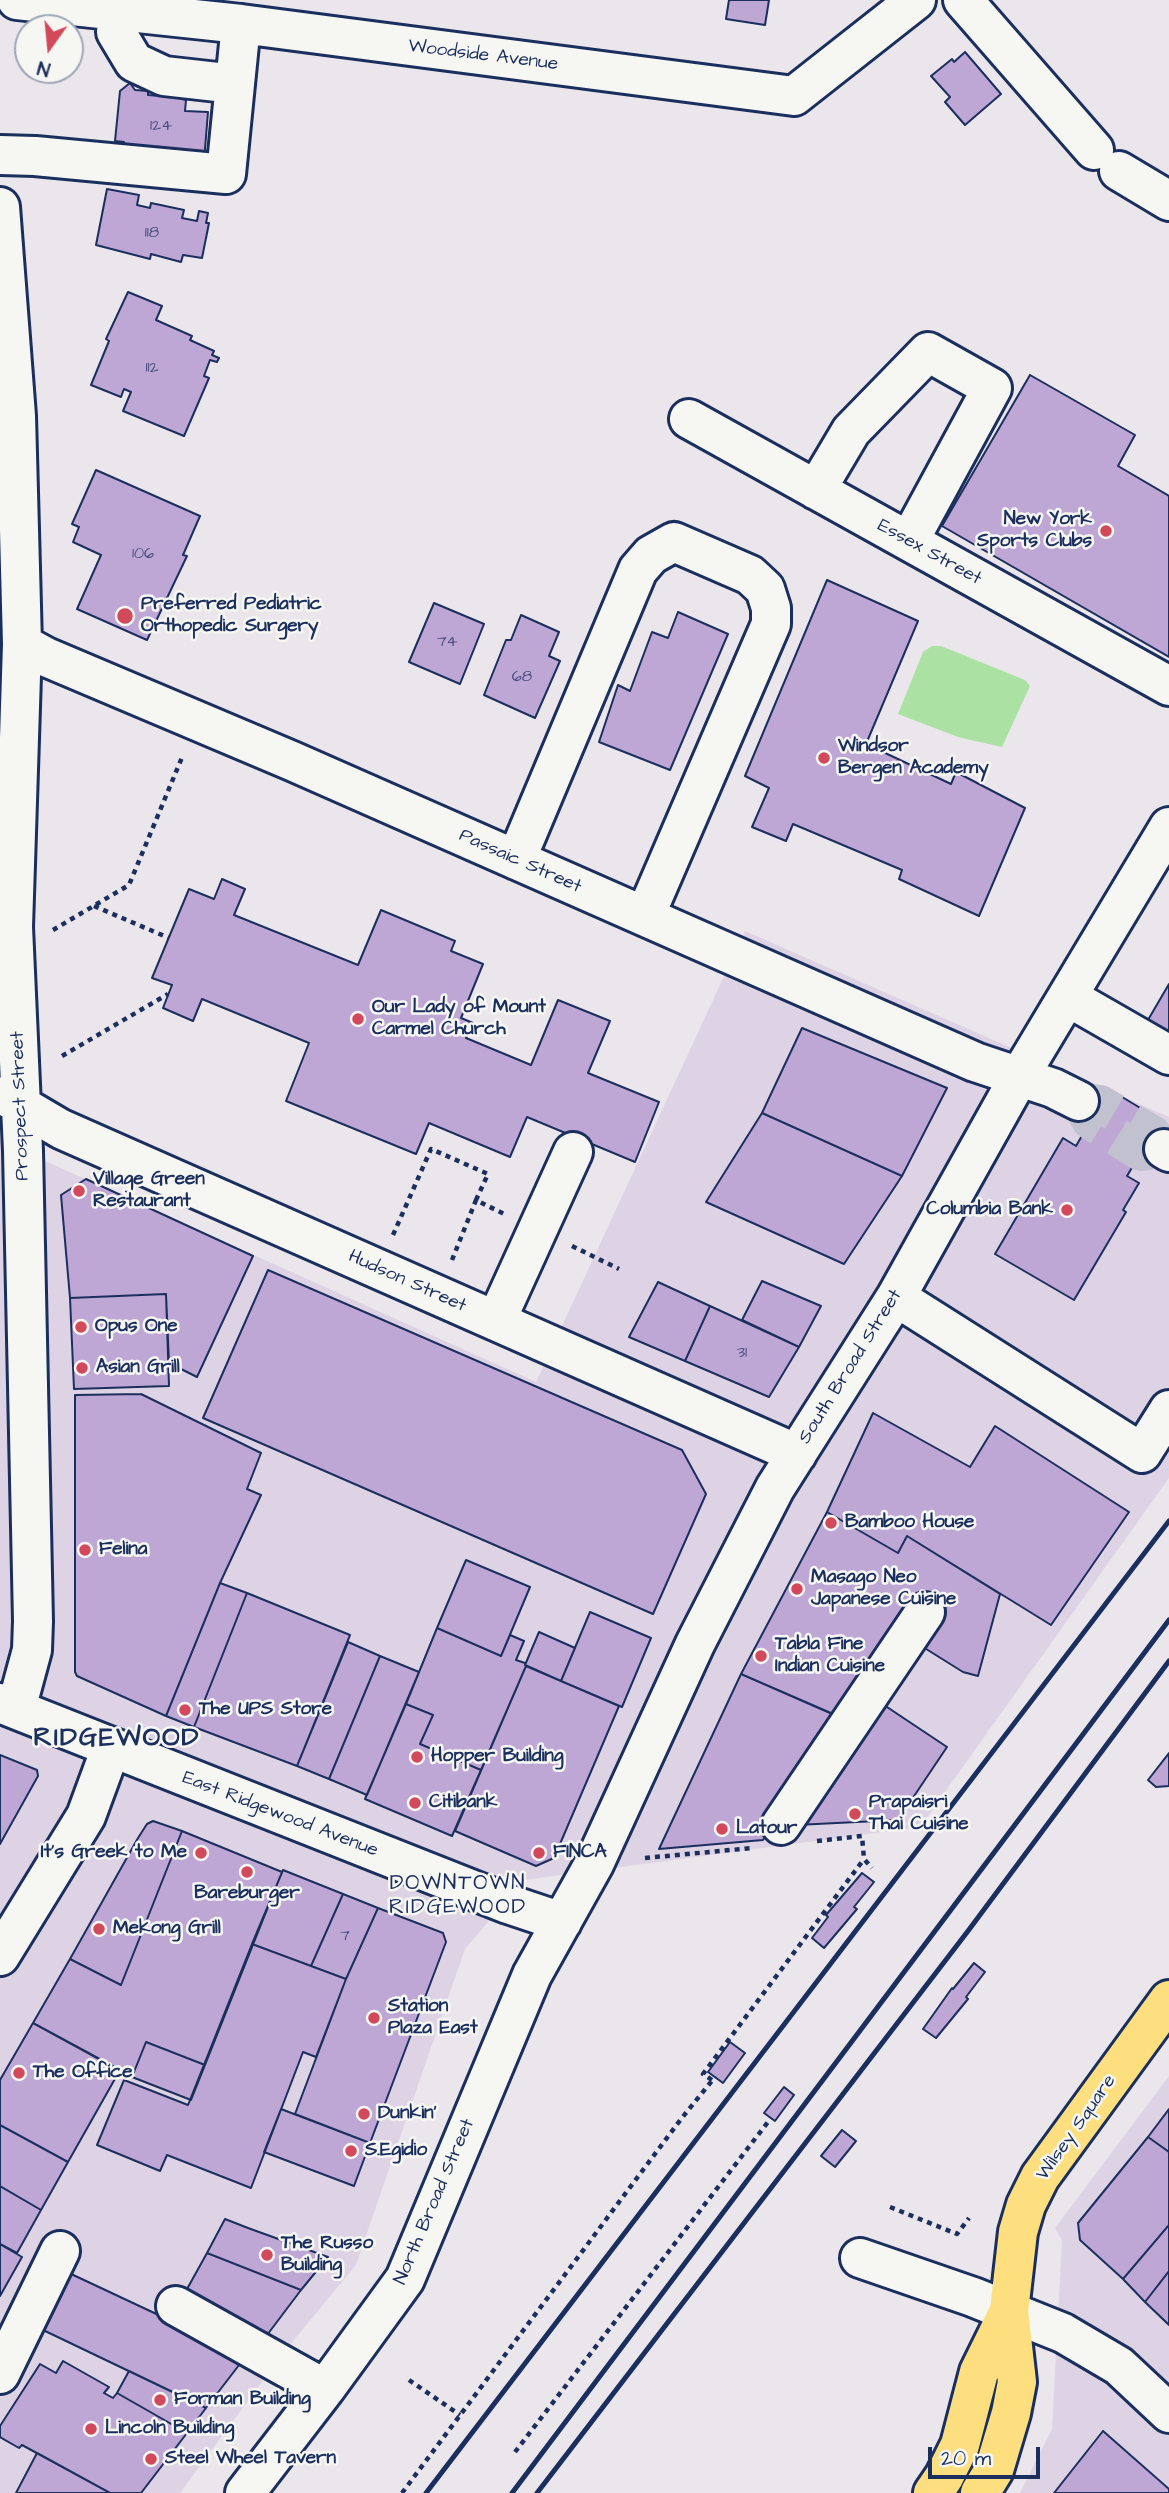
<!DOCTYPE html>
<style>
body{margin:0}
#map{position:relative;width:1169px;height:2493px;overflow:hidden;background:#ebe6ec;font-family:"Architects Daughter",sans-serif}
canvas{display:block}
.north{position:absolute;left:14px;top:14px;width:70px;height:70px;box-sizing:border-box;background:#f6f6f2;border:2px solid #9ea6b7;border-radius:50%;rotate:195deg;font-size:19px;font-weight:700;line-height:28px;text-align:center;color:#1b2f5e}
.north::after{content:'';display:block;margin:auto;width:24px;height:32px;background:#d1495b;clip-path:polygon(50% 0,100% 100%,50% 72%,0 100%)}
.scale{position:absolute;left:928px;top:2447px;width:112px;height:32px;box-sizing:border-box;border:4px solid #1b2f5e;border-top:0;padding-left:9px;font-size:21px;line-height:24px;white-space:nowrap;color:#1b2f5e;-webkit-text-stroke:5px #f6f6f2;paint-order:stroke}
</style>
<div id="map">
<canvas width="1169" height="2493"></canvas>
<div class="north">N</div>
<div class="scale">20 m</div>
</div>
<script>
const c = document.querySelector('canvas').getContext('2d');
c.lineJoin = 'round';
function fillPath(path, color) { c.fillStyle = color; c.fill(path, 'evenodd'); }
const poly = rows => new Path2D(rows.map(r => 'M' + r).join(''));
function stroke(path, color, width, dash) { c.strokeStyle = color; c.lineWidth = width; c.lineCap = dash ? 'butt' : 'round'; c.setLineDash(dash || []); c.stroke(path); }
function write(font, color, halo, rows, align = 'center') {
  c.font = font + ' "Architects Daughter",sans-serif'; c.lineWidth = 5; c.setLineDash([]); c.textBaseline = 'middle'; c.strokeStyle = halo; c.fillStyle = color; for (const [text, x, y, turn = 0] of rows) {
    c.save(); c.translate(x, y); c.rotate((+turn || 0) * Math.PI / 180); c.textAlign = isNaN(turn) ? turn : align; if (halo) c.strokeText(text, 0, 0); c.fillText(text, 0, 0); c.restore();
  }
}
const built = poly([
 [745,931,1169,1117,1169,1478,920,1827,524,1880,465,1949,356,2265,284,2352,180,2493,0,2493,0,1138,23,1151,536,1382],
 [1169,2076,1169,2493,1020,2493,1052,2429,1062,2240,1055,2228]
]);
const green = poly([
 [932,646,941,646,1025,680,1030,686,1002,747,958,737,898,714,923,652]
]);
const building = poly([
 [729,0,769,0,765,25,726,19,729,0],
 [965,52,1001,94,965,125,945,102,950,97,931,76,952,59,954,62,965,52],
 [130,83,135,90,148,91,148,95,160,96,165,91,176,92,182,99,186,100,185,111,208,112,204,161,124,147,124,142,115,141,120,91,130,83],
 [107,189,139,195,137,205,150,208,151,203,184,210,182,218,197,221,199,211,208,213,206,223,209,223,202,258,183,255,181,262,151,254,150,259,96,245,107,189],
 [128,292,162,306,156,320,192,336,190,340,214,351,212,355,219,358,217,362,210,360,204,376,209,378,184,436,123,411,131,392,124,389,121,397,91,385,109,341,106,339,128,292],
 [1030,375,1135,435,1118,466,1169,496,1169,657,942,526,1030,375],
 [96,470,200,516,183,555,187,556,147,640,77,609,101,555,73,542,79,527,72,524,96,470],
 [827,580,918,621,866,744,951,784,956,772,1025,808,979,916,899,879,902,870,793,824,786,841,752,827,769,788,745,776,827,580],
 [434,603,484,624,460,684,409,662,434,603],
 [678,612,728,634,670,770,599,742,618,685,630,691,652,632,668,638,678,612],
 [521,615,559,632,549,656,560,661,535,718,484,695,506,640,511,640,521,615],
 [222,879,245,889,234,915,358,965,381,910,455,941,451,951,483,964,461,1018,473,1023,466,1038,531,1065,558,1000,610,1021,588,1073,659,1102,635,1162,527,1117,510,1157,429,1123,416,1154,286,1101,309,1043,202,999,193,1021,163,1008,172,985,152,978,189,889,214,899,222,879],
 [1169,984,1169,1038,1145,1025,1169,984],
 [802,1028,947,1088,902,1176,762,1113,802,1028],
 [1109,1089,1160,1120,1127,1176,1139,1183,1123,1210,1126,1212,1074,1300,995,1254,1063,1138,1076,1146,1109,1089],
 [762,1113,902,1176,844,1264,706,1202,762,1113],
 [86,1179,253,1256,197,1377,169,1363,166,1294,70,1298,61,1195,86,1179],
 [268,1270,682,1450,706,1494,653,1614,203,1418,268,1270],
 [762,1281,821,1306,799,1347,742,1320,762,1281],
 [658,1282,710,1306,685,1361,629,1337,658,1282],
 [166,1294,169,1386,74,1389,70,1298,166,1294],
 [710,1306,799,1347,769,1397,685,1361,710,1306],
 [141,1394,261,1453,247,1489,261,1495,220,1583,166,1716,77,1676,75,1672,75,1395,141,1394],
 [873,1413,970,1467,995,1426,1129,1512,1051,1625,907,1536,898,1553,827,1512,873,1413],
 [827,1512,898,1553,907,1536,1000,1594,978,1676,963,1672,915,1642,846,1720,741,1674,827,1512],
 [466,1560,530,1587,501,1656,437,1628,466,1560],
 [220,1583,247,1593,194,1727,166,1716,220,1583],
 [247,1593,350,1635,297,1766,194,1727,247,1593],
 [590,1612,651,1638,622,1707,561,1681,590,1612],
 [437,1628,501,1656,510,1635,524,1641,516,1660,525,1663,526,1666,481,1770,420,1744,433,1715,406,1704,437,1628],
 [539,1632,575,1648,561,1681,525,1665,539,1632],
 [348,1642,380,1656,329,1779,297,1766,348,1642],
 [380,1656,419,1672,367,1795,329,1779,380,1656],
 [526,1666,619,1706,554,1858,536,1866,455,1831,526,1666],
 [741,1674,840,1717,763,1840,659,1849,741,1674],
 [878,1701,947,1747,898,1820,796,1825,878,1701],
 [406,1704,433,1715,420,1744,481,1770,452,1836,365,1799,406,1704],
 [1169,1753,1169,1786,1156,1787,1148,1780,1169,1753],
 [0,1755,37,1770,38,1776,0,1844,0,1755],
 [153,1821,182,1831,121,1985,70,1959,138,1838,147,1824,153,1821],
 [182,1831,282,1872,205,2065,146,2042,132,2077,33,2023,70,1959,121,1985,182,1831],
 [283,1870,343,1894,311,1966,252,1944,283,1870],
 [862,1873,874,1882,854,1907,857,1909,824,1948,812,1938,828,1917,826,1915,862,1873],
 [343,1894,378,1908,346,1979,311,1966,343,1894],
 [378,1908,443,1933,446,1942,370,2143,295,2114,346,1979,378,1908],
 [252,1944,346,1979,316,2057,303,2052,251,2188,167,2155,160,2171,97,2145,124,2080,188,2105,252,1944],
 [974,1963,985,1972,966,1997,968,1999,936,2038,923,2029,952,1988,953,1989,974,1963],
 [33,2023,120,2070,68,2162,0,2125,0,2080,33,2023],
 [146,2042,205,2065,191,2100,132,2077,146,2042],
 [730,2042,745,2053,723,2083,708,2072,730,2042],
 [784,2087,794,2095,775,2121,764,2113,784,2087],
 [281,2109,370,2143,354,2186,264,2152,281,2109],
 [1169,2109,1169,2152,1148,2137,1169,2109],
 [0,2125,68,2162,41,2210,0,2186,0,2125],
 [842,2130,856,2141,835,2167,821,2156,842,2130],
 [1148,2137,1169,2152,1169,2225,1123,2279,1080,2240,1078,2223,1148,2137],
 [0,2186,41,2210,17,2253,0,2244,0,2186],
 [225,2219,248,2228,328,2257,301,2290,207,2253,225,2219],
 [1169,2225,1169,2271,1145,2302,1123,2279,1169,2225],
 [0,2244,22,2257,0,2296,0,2244],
 [207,2253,301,2290,261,2343,182,2298,207,2253],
 [1169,2271,1169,2325,1145,2302,1169,2271],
 [69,2273,246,2356,206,2408,43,2330,69,2273],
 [63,2361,109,2387,104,2393,113,2398,117,2393,187,2433,141,2493,110,2493,22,2445,19,2448,0,2437,0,2426,40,2364,56,2373,63,2361],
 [129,2371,206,2408,187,2433,117,2393,129,2371],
 [1103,2431,1169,2489,1169,2493,1054,2493,1103,2431],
 [37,2453,110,2493,16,2493,37,2453]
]);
const minorTunnel = poly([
 [1079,1101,1100,1104,1152,1134,1164,1149,1141,1152,1091,1121,1079,1101]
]);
const path = poly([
 [94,906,169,938],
 [53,930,129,885,183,755],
 [62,1056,168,994],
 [393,1235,431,1149,488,1174,476,1200],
 [572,1246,619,1269],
 [452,1260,476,1200,504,1214],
 [817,1841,862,1836,864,1859,872,1868],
 [645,1858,752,1848],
 [712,2080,703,2074,864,1859],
 [890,2207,957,2234,969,2218],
 [409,2380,460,2415],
 [515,2452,771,2118],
 [402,2493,681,2119,715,2077]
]);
const minor = poly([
 [17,0,241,24,794,96,916,0],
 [963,0,1094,150],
 [119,11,116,32,134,62,164,76,235,84],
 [0,155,35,156,226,174,241,24],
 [1119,171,1169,201],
 [0,207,16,416,22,644,13,927,23,1151,33,1621,32,1650,16,1709],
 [689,419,1169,686],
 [816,490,851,431,928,352,992,388,909,541],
 [22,644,46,657,292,761,975,1062,1053,1088,1079,1101],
 [516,860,638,570,651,555,674,542,750,575,765,589,771,608,771,624,645,916],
 [1068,997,1169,1055],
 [5,1096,61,1129,797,1454],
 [1164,1149,1169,1152],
 [896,1297,1142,1453,1169,1410],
 [496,1321,573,1152],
 [0,1703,508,1904,562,1922],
 [781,1825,925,1612],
 [0,1956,86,1816,111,1748],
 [860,2258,973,2297,1063,2333,1119,2366,1169,2413],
 [176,2306,325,2389],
 [0,2374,60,2251],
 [245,2493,325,2389,405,2279,532,1975,594,1864,695,1644,775,1488,896,1297,1019,1077,1169,827]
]);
const major = poly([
 [933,2493,944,2477,960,2445,979,2372,1009,2311],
 [980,2493,994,2470,1011,2413,1017,2382,1009,2311,1018,2232,1026,2205,1040,2177,1169,2000]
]);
const rail = poly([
 [426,2493,1169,1521],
 [512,2493,1169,1620],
 [537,2493,968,1931,1169,1661]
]);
const markers = [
 [1106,531,7,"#d1495b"],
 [125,616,9,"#d1495b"],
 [824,758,7,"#d1495b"],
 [358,1019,7,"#d1495b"],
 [79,1191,7,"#d1495b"],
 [1067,1210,7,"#d1495b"],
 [81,1327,7,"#d1495b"],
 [82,1368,7,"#d1495b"],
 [831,1523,7,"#d1495b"],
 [85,1550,7,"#d1495b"],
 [797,1589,7,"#d1495b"],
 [761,1656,7,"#d1495b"],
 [185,1710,7,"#d1495b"],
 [417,1757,7,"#d1495b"],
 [415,1803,7,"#d1495b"],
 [855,1814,7,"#d1495b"],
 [722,1829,7,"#d1495b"],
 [201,1853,7,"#d1495b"],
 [539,1853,7,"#d1495b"],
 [247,1872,7,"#d1495b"],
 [99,1929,7,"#d1495b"],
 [374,2018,7,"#d1495b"],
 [19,2073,7,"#d1495b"],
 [364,2114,7,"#d1495b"],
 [351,2151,7,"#d1495b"],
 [267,2255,7,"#d1495b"],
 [160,2400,7,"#d1495b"],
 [91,2429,7,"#d1495b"],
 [151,2459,7,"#d1495b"]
];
const numberNames = [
 ["124",161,127],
 ["118",152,234],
 ["112",152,369],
 ["106",143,555],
 ["74",447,643],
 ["68",522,678],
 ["31",742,1354],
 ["7",345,1937]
];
const streetNames = [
 ["Woodside Avenue",483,56,7],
 ["Essex Street",929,553,29],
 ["Passaic Street",520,862,24],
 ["Prospect Street",21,1106,-92],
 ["Hudson Street",407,1282,24],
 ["South Broad Street",851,1367,-58],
 ["East Ridgewood Avenue",280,1815,21],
 ["Wilsey Square",1077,2128,-55],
 ["North Broad Street",435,2202,-67]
];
const poiNames = [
 ["New York",1092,520,"right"],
 ["Sports Clubs",1092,542,"right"],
 ["Preferred Pediatric",141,605],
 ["Orthopedic Surgery",141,627],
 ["Windsor",838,747],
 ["Bergen Academy",838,769],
 ["Our Lady of Mount",372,1008],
 ["Carmel Church",372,1030],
 ["Village Green",93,1180],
 ["Restaurant",93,1202],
 ["Columbia Bank",1053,1210,"right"],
 ["Opus One",95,1327],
 ["Asian Grill",96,1368],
 ["Bamboo House",845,1523],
 ["Felina",99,1550],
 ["Masago Neo",811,1578],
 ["Japanese Cuisine",811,1600],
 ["Tabla Fine",775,1645],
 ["Indian Cuisine",775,1667],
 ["The UPS Store",199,1710],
 ["Hopper Building",431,1757],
 ["Citibank",429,1803],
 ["Prapaisri",869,1803],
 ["Thai Cuisine",869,1825],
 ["Latour",736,1829],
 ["It's Greek to Me",187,1853,"right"],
 ["FINCA",553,1853],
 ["Bareburger",247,1894,"center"],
 ["Mekong Grill",113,1929],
 ["Station",388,2007],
 ["Plaza East",388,2029],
 ["The Office",33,2073],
 ["Dunkin'",378,2114],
 ["S.Egidio",365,2151],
 ["The Russo",281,2244],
 ["Building",281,2266],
 ["Forman Building",174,2400],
 ["Lincoln Building",105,2429],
 ["Steel Wheel Tavern",165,2459]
];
const neighbourhoodNames = [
 ["DOWNTOWN",458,1885],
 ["RIDGEWOOD",458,1909]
];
const districtNames = [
 ["RIDGEWOOD",117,1740]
];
fillPath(built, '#ded3e5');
fillPath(green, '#abe1a3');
fillPath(building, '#bfa7d5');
stroke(building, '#1b2f5e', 2);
stroke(minorTunnel, '#c1c1d0', 38, [38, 19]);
stroke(minor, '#1b2f5e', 44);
stroke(major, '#1b2f5e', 44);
stroke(path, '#1b2f5e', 4.5, [5, 5]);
stroke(minor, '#f6f6f2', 38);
stroke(major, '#fedf80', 38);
stroke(rail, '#1b2f5e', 5);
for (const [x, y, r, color] of markers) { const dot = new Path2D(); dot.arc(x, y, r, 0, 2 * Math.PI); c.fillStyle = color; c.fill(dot); stroke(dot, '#f6f6f2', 2.5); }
write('16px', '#444d7c', null, numberNames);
write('19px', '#1b2f5e', '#f6f6f2', streetNames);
write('bold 19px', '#1b2f5e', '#f6f6f2', poiNames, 'left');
c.letterSpacing = '2px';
write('21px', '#1b2f5e', '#f6f6f2', neighbourhoodNames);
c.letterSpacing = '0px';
c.letterSpacing = '2px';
write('bold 26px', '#1b2f5e', '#f6f6f2', districtNames);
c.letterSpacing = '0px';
</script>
